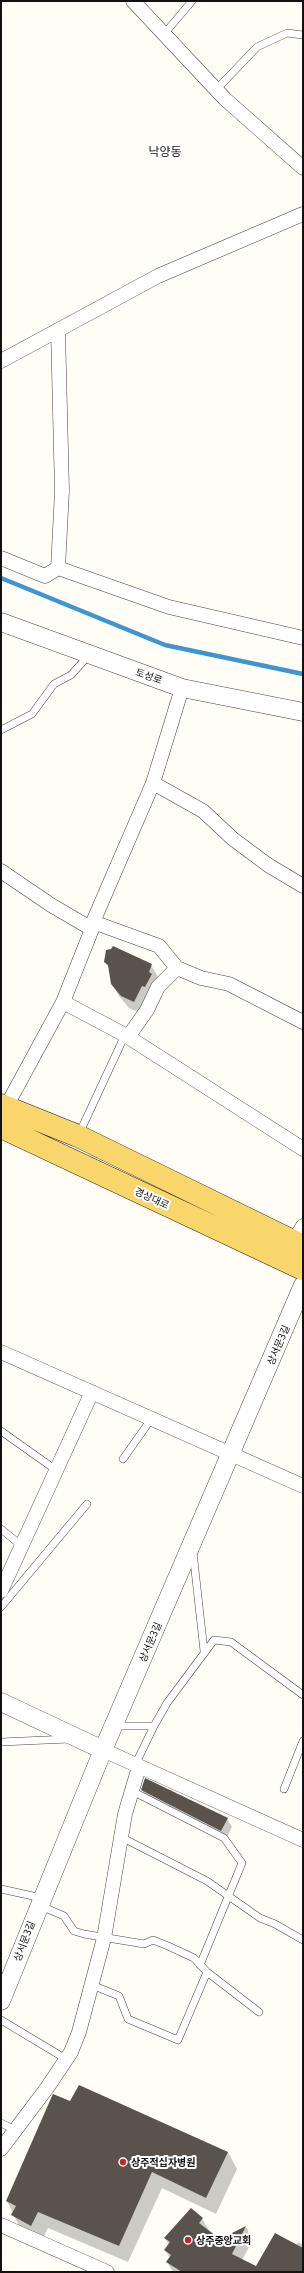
<!DOCTYPE html>
<meta charset="utf-8">
<style>
body{margin:0}
#map{position:relative;width:304px;height:2273px;overflow:hidden;background:#fffdf5;font-family:Georgia,serif}
canvas{display:block}
.frame{position:absolute;inset:0;border:2px solid #111;pointer-events:none}
</style>
<div id="map">
<canvas width="304" height="2273"></canvas>
<div class="frame"></div>
</div>
<script>
const c = document.querySelector('canvas').getContext('2d');
c.lineJoin = 'round';
function fillPath(path, color) { c.fillStyle = color; c.fill(path, 'evenodd'); }
const poly = rows => new Path2D(rows.map(r => 'M' + r).join(''));
function stroke(path, color, width, dash) { c.strokeStyle = color; c.lineWidth = width; c.lineCap = dash ? 'butt' : 'round'; c.setLineDash(dash || []); c.stroke(path); }
function write(font, color, halo, rows, align = 'center') {
  c.font = font + ' Georgia,"Noto Sans KR",serif'; c.lineWidth = 4; c.setLineDash([]); c.textBaseline = 'middle'; c.strokeStyle = halo; c.fillStyle = color; for (const [text, x, y, turn = 0] of rows) {
    c.save(); c.translate(x, y); c.rotate((+turn || 0) * Math.PI / 180); c.textAlign = isNaN(turn) ? turn : align; if (halo) c.strokeText(text, 0, 0); c.fillText(text, 0, 0); c.restore();
  }
}
const shadow = poly([
 [105,962,151,965,158,977,140,1013,129,1008,119,996,112,984,110,970],
 [142,1790,227,1819,232,1827,226,1839,147,1798],
 [71,2102,228,2152,237,2169,216,2214,162,2188,128,2262,48,2228,41,2242,22,2232,7,2201],
 [202,2219,210,2232,220,2240,246,2227,253,2240,242,2260,257,2267,296,2245,298,2242,303,2245,303,2272,173,2272,167,2262,170,2258,165,2250,169,2245,165,2238]
]);
const stream = poly([
 [1,578,165,645,303,674]
]);
const building = poly([
 [113,946,152,964,149,972,152,974,145,987,142,986,134,1002,121,996,111,984,108,965,104,962,106,950,111,949],
 [145,1778,228,1818,221,1831,141,1790],
 [79,2085,228,2152,206,2198,152,2172,119,2246,38,2212,31,2226,11,2215,16,2206,6,2201,52,2096,53,2094,70,2101],
 [191,2208,203,2218,199,2223,220,2239,246,2226,232,2254,256,2266,275,2233,303,2248,303,2272,182,2272,166,2262,171,2255,164,2250,170,2242,164,2238]
]);
const service = poly([
 [165,33,192,1],
 [216,90,257,47,287,33,303,35],
 [1,730,32,714,54,684,71,675,89,655],
 [79,1134,125,1035],
 [1,1431,56,1470],
 [123,1459,152,1418],
 [1,1529,22,1546],
 [193,1552,204,1651],
 [1,1607,87,1504],
 [114,1726,154,1726,167,1703,214,1640,231,1642,303,1695],
 [1,1742,69,1739],
 [135,1765,154,1726],
 [284,1789,303,1741],
 [132,1791,224,1838,242,1863,200,1965],
 [121,1837,207,1881,260,1918,275,1924,303,1940],
 [1,1889,42,1898],
 [41,1906,64,1916,74,1931,84,1934,144,1944,153,1940,168,1946,194,1958,207,1972,259,2012],
 [92,1985,119,1996,128,2019,178,2040,207,1972],
 [1,2020,66,2059],
 [1,2123,15,2130]
]);
const minor = poly([
 [133,1,225,99,303,168],
 [58,330,62,491,58,568,169,607,303,638],
 [1,361,158,276,303,214],
 [1,558,45,576,58,568],
 [153,783,203,811,233,839,268,865,303,886],
 [1,871,51,905,92,929,63,1002,125,1035,303,1149],
 [93,922,159,946,177,968],
 [92,929,93,922,153,783,182,688],
 [128,1037,147,1010,158,987,177,968,201,978,229,984,303,1022],
 [6,1107,63,1002],
 [293,1242,303,1226],
 [1,1352,303,1486],
 [1,1591,92,1392],
 [103,1750,303,1840],
 [1,2149,47,2088,71,2052,79,2032,104,1938,125,1814,139,1767],
 [1,2225,107,2272]
]);
const tertiary = poly([
 [1,622,182,688,303,712],
 [1,1702,103,1750],
 [1,2001,103,1750,303,1285]
]);
const primary = poly([
 [1,1105,78,1136,303,1246],
 [1,1127,303,1269]
]);
const markers = [
 [123,2162,4,"#c4262e"],
 [188,2240,4,"#c4262e"]
];
const streetNames = [
 ["토성로",149,676,19],
 ["경상대로",152,1198,25],
 ["상서문3길",278,1345,-67],
 ["상서문3길",150,1642,-67],
 ["상서문3길",24,1941,-69]
];
const poiNames = [
 ["상주적십자병원",131,2162],
 ["상주중앙교회",196,2240]
];
const quarterNames = [
 ["낙양동",165,151]
];
fillPath(shadow, '#0003');
stroke(stream, '#3f96cf', 4.5);
fillPath(building, '#5a524d');
stroke(service, '#444', 8);
stroke(minor, '#444', 15);
stroke(tertiary, '#444', 19);
stroke(primary, '#222', 23);
stroke(service, '#fff', 7);
stroke(minor, '#fff', 14);
stroke(tertiary, '#fff', 18);
stroke(primary, '#f9d66b', 22);
for (const [x, y, r, color] of markers) { const dot = new Path2D(); dot.arc(x, y, r, 0, 2 * Math.PI); c.fillStyle = color; c.fill(dot); stroke(dot, '#fff', 1.5); }
write('10px', '#111', '#fff', streetNames);
write('bold 10px', '#111', '#fff', poiNames, 'left');
write('12px', '#111', '#fff', quarterNames);
</script>
